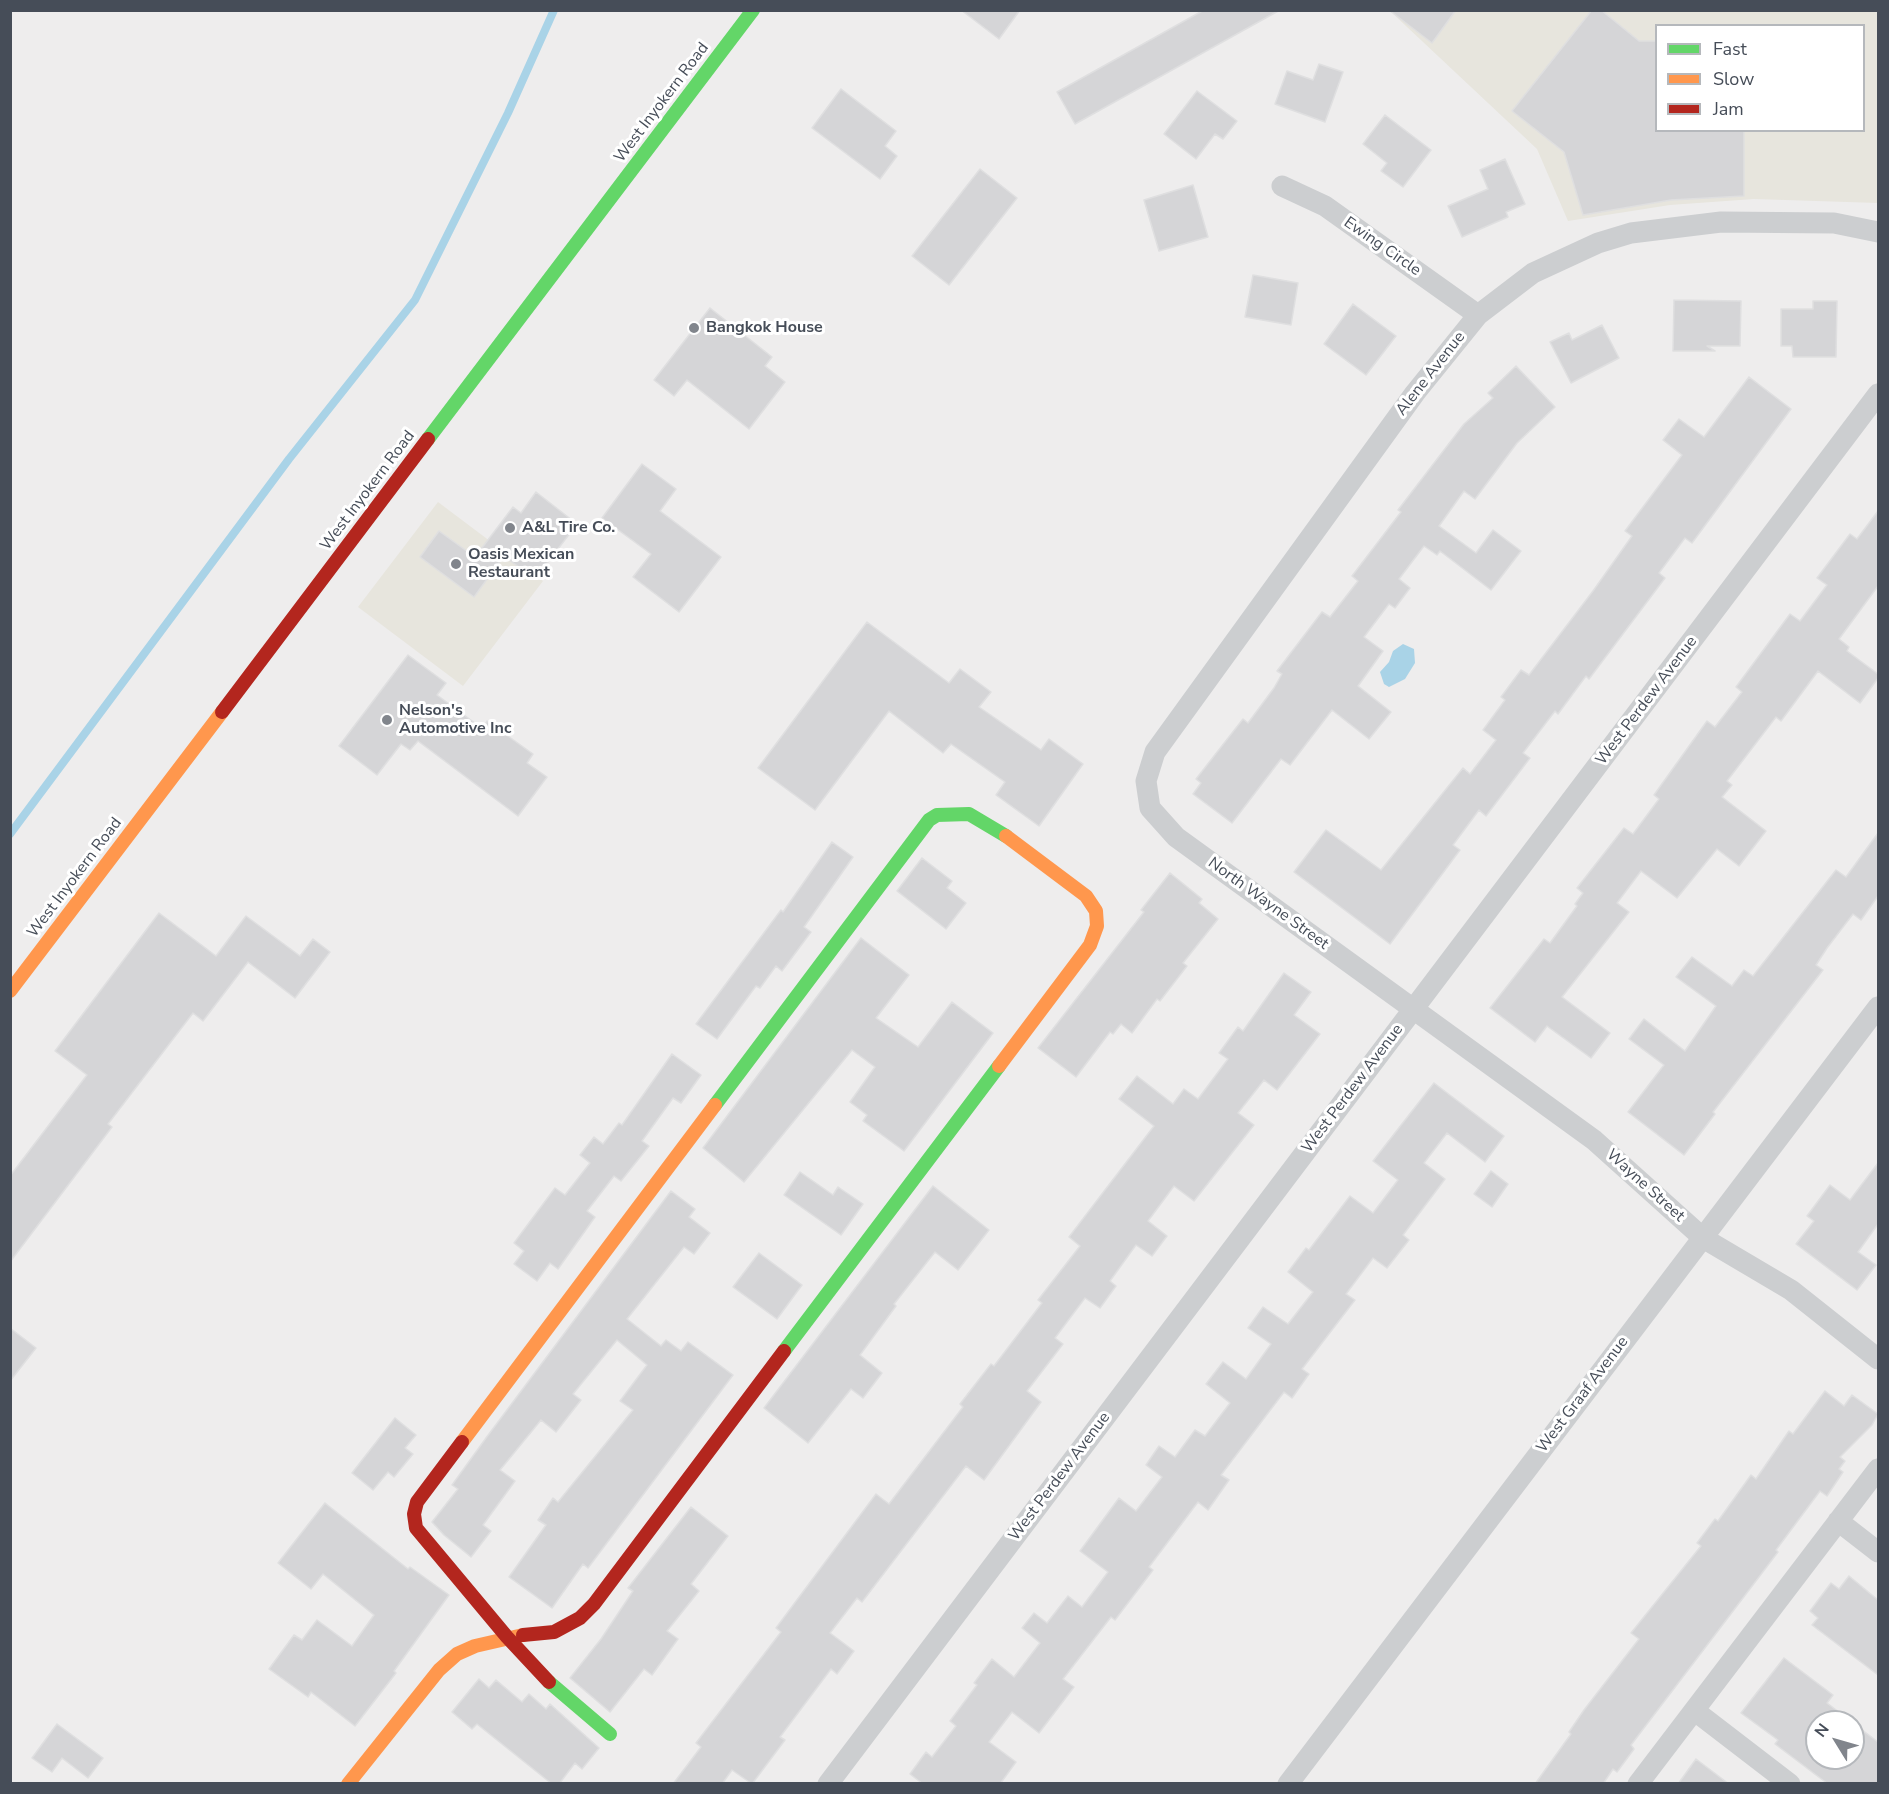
<!DOCTYPE html>
<style>
body{margin:0}
#map{position:relative;width:1889px;height:1794px;overflow:hidden;background:#eeeded;font-family:"Nunito Sans",sans-serif}
canvas{display:block}
.frame{position:absolute;inset:0;border:12px solid #464d58;pointer-events:none}
.legend{position:absolute;left:1655px;top:24px;width:210px;height:108px;box-sizing:border-box;background:#fff;border:2px solid #b5b8bc;margin:0;padding:8px 10px;list-style:none;font-size:18px;color:#464d58}
.legend li{display:flex;align-items:center;gap:12px;height:30px}
.legend b{width:30px;border:2px solid #b5b8bc}
.north{position:absolute;left:1805px;top:1710px;width:60px;height:60px;box-sizing:border-box;background:#fff;border:2px solid #b5b8bc;border-radius:50%;rotate:307deg;font-size:16px;font-weight:700;line-height:24px;text-align:center;color:#464d58}
.north::after{content:'';display:block;margin:auto;width:21px;height:27px;background:#81858c;clip-path:polygon(50% 0,100% 100%,50% 72%,0 100%)}
</style>
<div id="map">
<canvas width="1889" height="1794"></canvas>
<div class="frame"></div>
<ul class="legend">
<li><b style="height:8px;background:#63d668"></b>Fast</li>
<li><b style="height:8px;background:#ff974d"></b>Slow</li>
<li><b style="height:8px;background:#b3261e"></b>Jam</li>
</ul>
<div class="north">N</div>
</div>
<script>
const c = document.querySelector('canvas').getContext('2d');
c.lineJoin = 'round';
function fillPath(path, color) { c.fillStyle = color; c.fill(path, 'evenodd'); }
const poly = rows => new Path2D(rows.map(r => 'M' + r).join(''));
function stroke(path, color, width, dash) { c.strokeStyle = color; c.lineWidth = width; c.lineCap = dash ? 'butt' : 'round'; c.setLineDash(dash || []); c.stroke(path); }
function write(font, color, halo, rows, align = 'center') {
  c.font = font + ' "Nunito Sans",sans-serif'; c.lineWidth = 6; c.setLineDash([]); c.textBaseline = 'middle'; c.strokeStyle = halo; c.fillStyle = color; for (const [text, x, y, turn = 0] of rows) {
    c.save(); c.translate(x, y); c.rotate((+turn || 0) * Math.PI / 180); c.textAlign = isNaN(turn) ? turn : align; if (halo) c.strokeText(text, 0, 0); c.fillText(text, 0, 0); c.restore();
  }
}
const commercial = poly([
 [1390,11,1878,11,1878,203,1754,199,1670,205,1568,221,1537,149],
 [1656,26,1864,26,1864,130,1656,130],
 [438,502,543,581,463,686,358,607]
]);
const water = poly([
 [1403,644,1414,649,1415,663,1405,679,1389,687,1384,684,1380,672,1389,662,1393,651]
]);
const stream = poly([
 [10,834,289,459,415,300,508,113,554,10]
]);
const building = poly([
 [961,10,1020,10,999,39,961,10],
 [1204,10,1280,10,1075,124,1057,92,1204,10],
 [1389,10,1456,10,1432,43,1389,10],
 [1592,10,1601,10,1639,41,1656,41,1656,130,1744,130,1744,196,1671,200,1583,215,1564,152,1512,111,1592,10],
 [1319,64,1343,72,1325,122,1275,104,1287,71,1313,80,1319,64],
 [841,89,896,131,885,146,897,156,880,179,812,128,841,89],
 [1197,91,1237,121,1223,139,1215,134,1196,159,1164,134,1197,91],
 [1385,115,1431,150,1403,187,1381,171,1387,163,1363,144,1385,115],
 [1505,159,1525,204,1506,212,1508,217,1462,237,1448,206,1488,189,1480,170,1505,159],
 [980,169,1017,198,949,285,912,256,980,169],
 [1193,185,1208,237,1159,251,1144,200,1193,185],
 [1253,275,1298,283,1291,325,1245,317,1253,275],
 [1674,300,1741,301,1740,346,1707,346,1715,351,1673,351,1674,300],
 [1813,301,1837,301,1836,357,1793,357,1792,346,1781,346,1781,309,1813,309,1813,301],
 [1353,304,1396,336,1366,375,1324,344,1353,304],
 [710,308,772,357,765,366,785,382,749,429,687,380,674,396,654,380,710,308],
 [1602,325,1619,358,1571,383,1550,342,1569,333,1572,340,1602,325],
 [1516,366,1555,407,1517,443,1475,499,1464,491,1439,526,1476,553,1493,530,1521,551,1491,590,1440,551,1437,555,1424,546,1399,579,1410,588,1395,608,1389,604,1364,637,1383,651,1358,686,1391,712,1369,739,1332,710,1290,765,1281,759,1232,823,1193,794,1201,783,1196,779,1243,719,1248,723,1274,688,1282,674,1277,671,1322,612,1330,617,1358,581,1352,576,1401,512,1398,510,1464,424,1493,398,1488,393,1516,366],
 [1749,377,1791,409,1692,543,1685,538,1659,573,1665,578,1589,679,1586,676,1558,714,1555,711,1523,753,1530,758,1486,816,1479,810,1453,845,1460,850,1390,944,1294,872,1326,830,1381,870,1463,768,1470,774,1496,740,1483,730,1505,700,1501,697,1521,670,1529,675,1593,591,1632,536,1625,531,1682,455,1663,440,1679,419,1704,437,1749,377],
 [642,464,676,489,660,511,721,557,679,612,633,577,651,554,602,518,642,464],
 [536,492,577,524,535,579,504,556,474,597,420,557,439,531,475,557,513,507,521,513,536,492],
 [1878,511,1878,586,1839,639,1849,647,1847,651,1878,674,1878,678,1860,703,1818,671,1781,721,1776,717,1727,781,1732,785,1722,797,1766,831,1739,866,1717,849,1677,898,1641,871,1617,903,1629,912,1562,997,1610,1033,1591,1058,1547,1026,1535,1042,1490,1008,1544,939,1550,943,1577,906,1575,904,1583,893,1577,888,1624,828,1633,834,1659,799,1654,795,1707,721,1715,727,1742,692,1736,687,1790,614,1800,621,1827,585,1817,578,1850,534,1857,539,1878,511],
 [867,622,949,683,960,669,991,692,979,707,1041,750,1049,739,1083,764,1039,826,996,795,1005,782,951,744,943,753,889,711,815,810,758,768,867,622],
 [408,655,446,683,437,695,483,729,487,721,533,754,527,763,547,777,518,816,418,741,410,750,401,744,377,775,339,746,408,655],
 [1878,833,1878,896,1861,920,1853,914,1827,948,1816,965,1823,970,1713,1112,1715,1114,1684,1155,1628,1112,1664,1065,1629,1039,1644,1019,1685,1051,1716,1006,1676,977,1692,957,1732,986,1744,970,1753,976,1836,870,1846,877,1878,833],
 [832,842,853,857,804,927,811,932,782,971,776,966,760,988,756,986,717,1039,696,1024,781,910,783,912,832,842],
 [922,858,952,881,947,888,966,903,946,929,897,891,922,858],
 [1170,873,1202,899,1199,903,1218,919,1183,963,1187,966,1160,1001,1157,999,1132,1033,1121,1024,1113,1034,1110,1032,1076,1077,1038,1048,1144,912,1141,910,1170,873],
 [159,913,216,956,246,916,300,956,313,939,330,952,295,998,248,962,203,1021,193,1013,108,1124,112,1127,10,1262,10,1176,87,1075,55,1051,159,913],
 [861,938,909,975,876,1018,918,1047,952,1002,993,1033,904,1151,863,1121,867,1115,850,1102,875,1067,852,1050,744,1182,703,1148,861,938],
 [1284,973,1311,992,1294,1015,1320,1034,1277,1090,1264,1080,1238,1113,1254,1125,1194,1201,1174,1186,1148,1221,1167,1236,1152,1256,1136,1245,1110,1281,1116,1286,1100,1308,1085,1298,1055,1338,1063,1344,1027,1391,1041,1402,984,1480,966,1466,862,1602,857,1598,830,1633,854,1651,837,1674,831,1669,780,1737,785,1740,752,1784,732,1770,722,1784,673,1784,701,1747,696,1743,781,1632,776,1628,876,1494,889,1504,963,1407,960,1404,991,1364,994,1366,1042,1303,1038,1300,1080,1246,1069,1237,1154,1126,1119,1099,1137,1076,1173,1104,1184,1089,1198,1099,1228,1059,1219,1053,1238,1027,1243,1031,1284,973],
 [672,1054,701,1075,681,1103,673,1098,642,1141,649,1146,621,1181,614,1176,587,1211,595,1217,558,1269,550,1263,537,1281,514,1264,524,1251,514,1243,555,1188,565,1195,590,1163,580,1155,594,1137,603,1144,619,1123,622,1125,672,1054],
 [1434,1083,1504,1136,1485,1162,1447,1133,1424,1163,1445,1179,1403,1235,1409,1240,1387,1268,1373,1258,1346,1294,1355,1300,1302,1369,1309,1374,1292,1398,1284,1392,1221,1475,1229,1480,1208,1510,1198,1502,1149,1567,1153,1570,1115,1620,1111,1617,1063,1679,1074,1687,1039,1733,1012,1712,989,1742,1016,1762,1000,1784,923,1784,910,1774,926,1752,932,1757,956,1726,950,1721,977,1685,974,1683,992,1659,1014,1677,1040,1643,1022,1628,1034,1613,1047,1623,1068,1596,1082,1607,1108,1572,1080,1551,1119,1498,1136,1511,1162,1477,1146,1465,1159,1446,1175,1457,1195,1430,1205,1436,1230,1403,1206,1384,1223,1362,1246,1379,1271,1344,1248,1328,1263,1307,1288,1324,1313,1292,1288,1272,1306,1248,1309,1250,1350,1196,1373,1213,1398,1180,1373,1161,1434,1083],
 [1878,1163,1878,1224,1858,1252,1876,1265,1857,1290,1796,1244,1814,1221,1807,1216,1830,1185,1850,1200,1878,1163],
 [1491,1171,1508,1184,1492,1207,1474,1194,1491,1171],
 [800,1172,833,1195,838,1187,863,1204,841,1235,784,1195,800,1172],
 [933,1186,989,1230,958,1270,935,1252,894,1304,896,1306,860,1355,882,1373,863,1398,851,1389,808,1443,764,1408,933,1186],
 [671,1191,695,1209,689,1217,710,1233,694,1254,684,1247,627,1319,661,1346,666,1340,681,1351,688,1342,733,1375,588,1568,583,1564,552,1608,509,1577,546,1525,538,1520,553,1498,558,1502,633,1410,620,1401,647,1365,617,1340,573,1394,581,1400,556,1432,541,1420,500,1470,515,1481,483,1525,491,1531,471,1557,444,1535,432,1522,458,1489,452,1485,486,1438,671,1191],
 [759,1253,802,1285,777,1319,733,1287,759,1253],
 [10,1328,36,1348,10,1381,10,1328],
 [1825,1391,1844,1406,1852,1395,1878,1414,1872,1425,1840,1457,1845,1461,1839,1469,1843,1472,1827,1496,1820,1491,1776,1550,1778,1552,1631,1745,1634,1749,1617,1772,1613,1769,1603,1784,1535,1784,1571,1734,1569,1732,1584,1710,1639,1639,1631,1633,1701,1546,1697,1543,1715,1519,1718,1521,1751,1475,1756,1479,1789,1431,1793,1434,1825,1391],
 [395,1418,416,1435,405,1448,413,1454,394,1477,388,1472,373,1490,352,1473,395,1418],
 [325,1503,408,1569,410,1567,449,1595,394,1671,396,1673,355,1726,311,1692,308,1697,269,1669,294,1635,302,1640,317,1620,352,1646,374,1615,323,1574,311,1589,278,1563,325,1503],
 [691,1507,728,1536,691,1584,699,1591,667,1631,678,1639,652,1675,644,1669,610,1712,570,1678,601,1639,633,1591,628,1588,691,1507],
 [1849,1576,1878,1600,1878,1675,1812,1625,1818,1618,1810,1611,1831,1583,1839,1589,1849,1576],
 [1784,1658,1833,1695,1827,1703,1852,1722,1817,1722,1817,1758,1853,1758,1853,1723,1878,1742,1878,1784,1828,1784,1775,1744,1778,1740,1741,1713,1784,1658],
 [479,1679,489,1688,496,1680,522,1702,529,1694,546,1709,550,1704,599,1748,582,1769,575,1763,559,1784,552,1784,477,1724,472,1729,452,1712,479,1679],
 [57,1724,103,1758,88,1778,62,1758,52,1772,32,1758,57,1724],
 [1696,1759,1729,1784,1678,1784,1696,1759]
]);
const street = poly([
 [1282,186,1325,206,1478,315],
 [1878,232,1834,223,1721,222,1631,233,1598,243,1533,273,1478,315,1415,393,1155,752,1146,781,1150,808,1176,837,1594,1140,1703,1238,1791,1290,1878,1359],
 [1838,1521,1878,1552],
 [1695,1711,1790,1784],
 [828,1784,1878,394],
 [1288,1784,1878,1007],
 [1638,1784,1878,1469]
]);
const fast = poly([
 [428,439,753,10],
 [715,1105,929,820,937,815,969,814,1006,836],
 [784,1351,999,1066],
 [549,1682,610,1734]
]);
const slow = poly([
 [10,991,222,712],
 [999,1066,1090,945,1097,926,1096,911,1086,896,1006,836],
 [462,1442,715,1105],
 [348,1784,439,1670,457,1654,475,1646,523,1635]
]);
const jam = poly([
 [222,712,428,439],
 [462,1442,417,1502,414,1514,416,1528,507,1637,549,1682],
 [523,1635,554,1632,580,1618,594,1604,784,1351]
]);
const markers = [
 [694,328,6,"#81858c"],
 [510,528,6,"#81858c"],
 [456,564,6,"#81858c"],
 [387,720,6,"#81858c"]
];
const streetNames = [
 ["West Inyokern Road",662,103,-53],
 ["Ewing Circle",1382,247,35],
 ["Alene Avenue",1431,374,-52],
 ["West Inyokern Road",368,491,-53],
 ["West Perdew Avenue",1647,701,-53],
 ["West Inyokern Road",75,878,-53],
 ["North Wayne Street",1268,904,36],
 ["West Perdew Avenue",1353,1089,-53],
 ["Wayne Street",1645,1186,42],
 ["West Graaf Avenue",1583,1395,-53],
 ["West Perdew Avenue",1060,1477,-53]
];
const poiNames = [
 ["Bangkok House",706,328],
 ["A&L Tire Co.",522,528],
 ["Oasis Mexican",468,555],
 ["Restaurant",468,573],
 ["Nelson's",399,711],
 ["Automotive Inc",399,729]
];
fillPath(commercial, '#e7e5dd');
fillPath(water, '#a9d3e7');
stroke(stream, '#a9d3e7', 8);
fillPath(building, '#d5d5d7');
stroke(building, '#dfdfe0', 1.5);
stroke(street, '#ccced0', 21);
stroke(fast, '#63d668', 14);
stroke(slow, '#ff974d', 14);
stroke(jam, '#b3261e', 14);
for (const [x, y, r, color] of markers) { const dot = new Path2D(); dot.arc(x, y, r, 0, 2 * Math.PI); c.fillStyle = color; c.fill(dot); stroke(dot, '#fff', 2); }
write('16px', '#464d58', '#fff', streetNames);
write('bold 16px', '#464d58', '#fff', poiNames, 'left');
</script>
